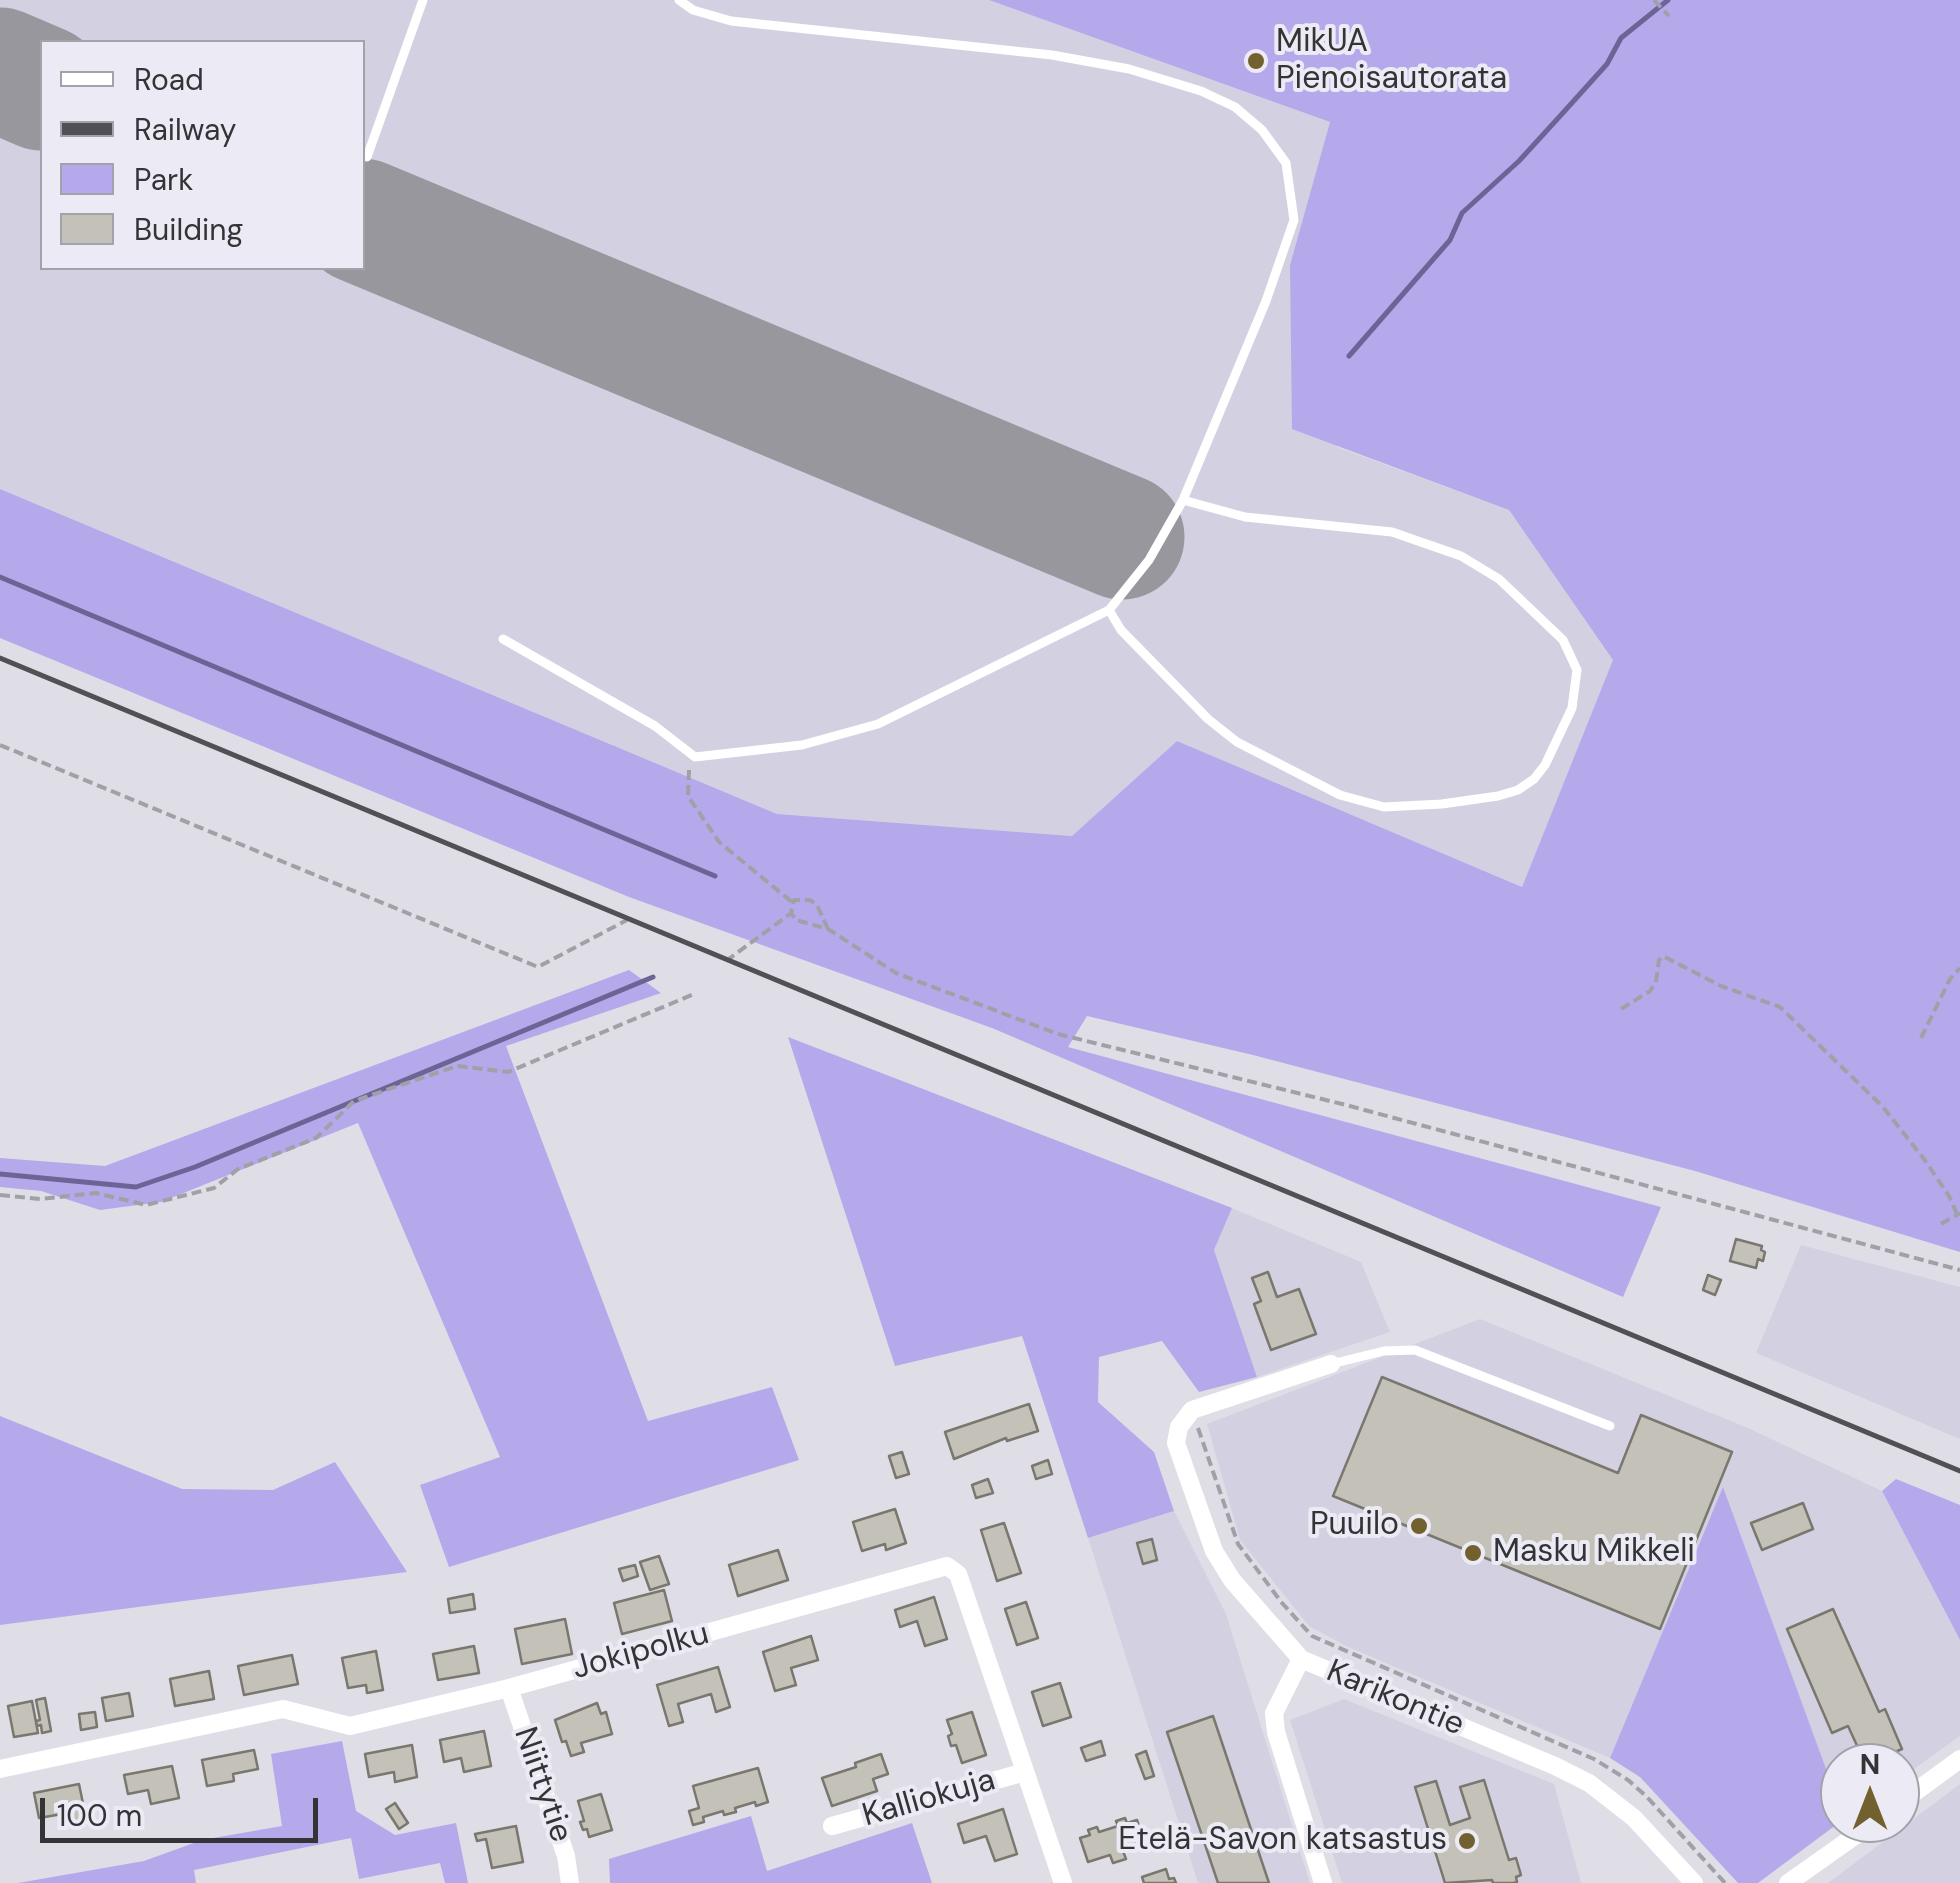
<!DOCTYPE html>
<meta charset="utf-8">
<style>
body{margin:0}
#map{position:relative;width:1960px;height:1883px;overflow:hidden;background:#dfdee7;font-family:"DM Sans",sans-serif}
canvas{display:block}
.legend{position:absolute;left:40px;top:40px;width:325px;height:230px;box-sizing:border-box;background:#ecebf5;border:2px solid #a2a2a9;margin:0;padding:12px 18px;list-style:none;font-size:30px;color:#343437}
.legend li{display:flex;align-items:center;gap:20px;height:50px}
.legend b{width:50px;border:2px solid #a2a2a9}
.north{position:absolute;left:1820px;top:1743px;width:100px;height:100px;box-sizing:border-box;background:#ecebf5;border:2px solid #a2a2a9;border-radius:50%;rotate:0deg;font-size:28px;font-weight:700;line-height:40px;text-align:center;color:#343437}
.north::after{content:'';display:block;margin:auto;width:35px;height:45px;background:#73602f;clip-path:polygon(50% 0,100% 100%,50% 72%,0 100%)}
.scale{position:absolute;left:40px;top:1798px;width:278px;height:45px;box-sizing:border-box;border:5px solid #343437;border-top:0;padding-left:12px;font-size:30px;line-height:35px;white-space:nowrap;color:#343437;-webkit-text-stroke:8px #ecebf5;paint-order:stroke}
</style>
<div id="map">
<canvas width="1960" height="1883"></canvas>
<ul class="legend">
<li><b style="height:12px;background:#fff"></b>Road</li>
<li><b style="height:12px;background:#515054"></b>Railway</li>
<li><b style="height:28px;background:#b5a9eb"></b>Park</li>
<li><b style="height:28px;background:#c4c1b8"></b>Building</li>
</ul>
<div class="north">N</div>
<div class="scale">100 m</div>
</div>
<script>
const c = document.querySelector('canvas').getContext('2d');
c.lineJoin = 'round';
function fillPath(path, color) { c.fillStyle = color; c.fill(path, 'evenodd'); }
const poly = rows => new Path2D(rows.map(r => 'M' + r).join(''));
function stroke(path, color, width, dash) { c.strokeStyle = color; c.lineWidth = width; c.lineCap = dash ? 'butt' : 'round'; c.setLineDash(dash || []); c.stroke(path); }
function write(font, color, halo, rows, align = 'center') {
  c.font = font + ' "DM Sans",sans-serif'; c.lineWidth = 8; c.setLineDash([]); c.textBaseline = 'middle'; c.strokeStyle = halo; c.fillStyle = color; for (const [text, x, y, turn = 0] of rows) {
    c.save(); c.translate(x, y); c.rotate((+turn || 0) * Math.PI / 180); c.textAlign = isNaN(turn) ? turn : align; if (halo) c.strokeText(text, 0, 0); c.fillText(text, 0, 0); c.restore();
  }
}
const built = poly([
 [0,0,989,0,1330,122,1290,265,1337,447,1509,510,1614,660,1522,887,1177,741,1072,836,777,814,0,489],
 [42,42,362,42,362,268,42,268],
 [1232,1208,1361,1262,1390,1332,1257,1377,1214,1250],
 [1801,1245,1960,1287,1960,1439,1756,1353],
 [1480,1319,1748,1428,1882,1491,1960,1640,1960,1736,1900,1779,1900,1763,1840,1763,1840,1807,1723,1488,1610,1758,1348,1647,1309,1626,1240,1540,1207,1424],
 [1174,1511,1226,1614,1310,1883,1198,1883,1088,1538],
 [1344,1699,1554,1784,1581,1883,1342,1883,1290,1720],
 [1960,1784,1960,1883,1828,1883]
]);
const green = poly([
 [989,0,1960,0,1960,1252,1695,1171,1253,1055,1087,1016,1068,1047,1661,1207,1623,1297,992,1028,629,897,0,638,0,489,777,814,1072,836,1177,741,1522,887,1613,660,1509,510,1292,429,1290,265,1330,122],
 [629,970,661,993,506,1046,648,1421,772,1387,799,1460,449,1567,420,1485,500,1457,358,1123,161,1202,100,1210,41,1191,0,1187,0,1158,105,1166],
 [788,1037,1232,1208,1214,1250,1257,1377,1199,1392,1162,1341,1099,1357,1098,1402,1154,1452,1174,1511,1088,1538,1022,1336,895,1366],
 [0,1416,182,1489,273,1490,335,1462,407,1572,0,1625],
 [1896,1479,1960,1505,1960,1640,1882,1491],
 [1723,1487,1840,1807,1840,1822,1758,1883,1738,1883,1640,1777,1610,1758],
 [342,1741,356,1811,395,1835,456,1823,468,1883,445,1883,440,1863,359,1879,351,1838,194,1870,196,1883,18,1883,144,1861,202,1840,282,1826,271,1754],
 [751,1816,767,1871,912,1823,932,1883,610,1883,609,1859]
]);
const stream = poly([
 [1349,356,1450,240,1462,213,1519,161,1561,115,1607,64,1621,38,1668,0],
 [0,577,715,876],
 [0,1174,136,1187,195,1167,653,977]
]);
const runway = poly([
 [0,70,42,88],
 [362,221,1122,537]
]);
const building = poly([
 [1736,1239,1762,1246,1761,1250,1765,1252,1763,1261,1758,1259,1756,1268,1730,1261,1736,1239],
 [1268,1272,1277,1297,1299,1289,1316,1334,1271,1350,1254,1304,1261,1301,1252,1278,1268,1272],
 [1708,1275,1721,1280,1715,1295,1703,1290,1708,1275],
 [1382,1377,1618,1473,1641,1415,1732,1452,1660,1629,1333,1496,1382,1377],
 [1029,1404,1038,1431,1007,1441,1006,1438,954,1459,945,1432,1029,1404],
 [902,1452,909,1474,896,1478,889,1456,902,1452],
 [1048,1460,1052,1474,1036,1479,1032,1466,1048,1460],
 [988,1479,993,1493,976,1498,972,1485,988,1479],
 [1803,1503,1813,1529,1762,1550,1751,1523,1803,1503],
 [895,1509,906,1543,886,1550,885,1544,862,1551,853,1522,895,1509],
 [1004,1523,1021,1573,997,1581,981,1530,1004,1523],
 [1152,1539,1157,1560,1143,1564,1137,1543,1152,1539],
 [778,1550,788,1580,738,1596,729,1565,778,1550],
 [659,1556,669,1584,650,1590,640,1562,659,1556],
 [635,1565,638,1576,623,1581,619,1569,635,1565],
 [664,1590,672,1621,622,1634,614,1603,664,1590],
 [473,1594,475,1609,450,1613,448,1599,473,1594],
 [934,1597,947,1639,925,1646,917,1621,900,1627,895,1610,934,1597],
 [1026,1602,1038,1638,1017,1645,1005,1609,1026,1602],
 [1833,1609,1879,1712,1885,1709,1902,1749,1870,1763,1865,1763,1848,1726,1832,1733,1787,1629,1833,1609],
 [565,1619,572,1654,522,1664,515,1629,565,1619],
 [811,1636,818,1660,791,1668,796,1685,775,1691,763,1652,811,1636],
 [474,1646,479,1673,438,1680,433,1654,474,1646],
 [376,1651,383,1690,367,1693,366,1685,348,1688,342,1658,376,1651],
 [292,1655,298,1684,244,1695,238,1666,292,1655],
 [718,1667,730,1707,716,1712,711,1694,678,1704,683,1722,669,1726,657,1685,718,1667],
 [209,1671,214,1699,175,1706,170,1679,209,1671],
 [1060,1683,1071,1717,1043,1726,1032,1692,1060,1683],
 [129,1693,133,1716,106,1721,102,1698,129,1693],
 [45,1698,51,1731,42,1733,41,1725,37,1726,36,1721,40,1720,36,1700,45,1698],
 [32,1701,38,1733,14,1737,8,1706,32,1701],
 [597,1703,601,1714,606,1712,612,1734,581,1743,584,1752,571,1756,566,1741,562,1742,555,1720,597,1703],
 [95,1712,97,1727,81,1730,79,1714,95,1712],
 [972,1712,986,1755,962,1763,956,1745,951,1746,948,1736,952,1734,947,1720,972,1712],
 [1213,1716,1269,1883,1218,1883,1167,1732,1213,1716],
 [484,1731,491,1766,464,1772,461,1758,444,1762,440,1740,484,1731],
 [1101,1741,1105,1755,1086,1761,1081,1748,1101,1741],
 [412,1745,417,1777,395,1782,394,1772,369,1777,365,1754,412,1745],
 [254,1750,258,1769,233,1774,234,1781,207,1786,202,1760,254,1750],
 [1146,1751,1154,1776,1145,1779,1136,1755,1146,1751],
 [881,1754,888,1774,873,1779,877,1791,832,1806,822,1778,856,1767,855,1763,881,1754],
 [172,1766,179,1798,151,1804,148,1790,128,1794,124,1775,172,1766],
 [758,1768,768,1802,756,1806,755,1802,735,1808,736,1812,724,1815,723,1811,703,1817,704,1822,693,1825,689,1811,699,1808,693,1786,758,1768],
 [1484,1780,1509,1860,1516,1858,1521,1875,1516,1877,1517,1882,1513,1883,1493,1883,1492,1880,1445,1883,1415,1787,1436,1781,1450,1825,1470,1818,1460,1787,1484,1780],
 [79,1784,87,1823,70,1826,68,1813,39,1818,34,1793,79,1784],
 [601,1794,612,1830,589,1837,587,1829,583,1830,580,1822,584,1821,578,1801,601,1794],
 [395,1803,408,1823,399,1829,386,1809,395,1803],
 [1003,1809,1017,1854,995,1861,986,1836,964,1843,958,1824,1003,1809],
 [1125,1818,1127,1823,1137,1820,1145,1844,1123,1851,1126,1859,1113,1863,1110,1855,1088,1862,1080,1838,1090,1835,1088,1830,1097,1827,1099,1832,1118,1826,1116,1821,1125,1818],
 [516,1826,523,1862,492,1868,486,1839,477,1841,475,1834,516,1826],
 [1166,1869,1169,1879,1174,1878,1176,1883,1144,1883,1142,1877,1166,1869]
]);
const path = poly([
 [1654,0,1669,16],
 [0,745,538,967,627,920],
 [689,770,688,796,719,842,792,902],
 [828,929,817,905,810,900,794,900,791,913,796,920,828,929,896,973,1058,1034,1346,1105,1960,1270],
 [726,961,790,914],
 [1621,1009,1650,991,1656,982,1659,960,1663,956,1721,986,1780,1007,1883,1107,1924,1159,1949,1196,1957,1214],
 [1921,1038,1950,979,1960,968],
 [0,1195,40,1199,96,1193,146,1205,214,1188,238,1169,316,1138,354,1101,457,1066,508,1072,694,994],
 [1941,1224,1960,1213],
 [1198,1428,1238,1544,1282,1603,1312,1636,1594,1759,1628,1780,1647,1797,1725,1883]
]);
const lane = poly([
 [367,157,423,0],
 [1109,610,1121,630,1208,719,1237,742,1340,795,1384,807,1442,804,1498,796,1518,790,1534,779,1545,765,1572,708,1577,670,1563,640,1499,579,1461,556,1392,532,1245,517,1183,500],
 [503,639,655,726,695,757,802,745,878,724,1109,610,1149,560,1183,500,1266,301,1294,220,1286,163,1262,130,1235,107,1201,91,1129,69,1052,55,731,21,693,10,679,0],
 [1331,1364,1384,1351,1415,1350,1610,1426]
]);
const street = poly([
 [1331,1364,1192,1410,1179,1427,1176,1443,1214,1551,1232,1580,1301,1659,1555,1766,1589,1783,1634,1818,1694,1883],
 [1301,1659,1274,1713,1276,1732,1323,1883],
 [509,1688,566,1856,570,1883],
 [0,1769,283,1709,350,1726,509,1688,947,1566,958,1574,1063,1883],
 [1900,1803,1960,1759],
 [832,1826,1025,1772],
 [1788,1883,1873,1823]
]);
const rail = poly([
 [0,658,1960,1471]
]);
const markers = [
 [1256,61,10,"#73602f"],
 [1419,1526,10,"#73602f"],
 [1473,1553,10,"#73602f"],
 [1467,1841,10,"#73602f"]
];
const poiNames = [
 ["MikUA",1276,43],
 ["Pienoisautorata",1276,80],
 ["Puuilo",1399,1526,"right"],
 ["Masku Mikkeli",1493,1553],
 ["Etelä-Savon katsastus",1447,1841,"right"]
];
const streetNames = [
 ["Jokipolku",641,1652,-15],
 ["Karikontie",1395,1699,23],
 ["Niittytie",542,1785,71],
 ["Kalliokuja",929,1799,-16]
];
fillPath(built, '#d3d1e1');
fillPath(green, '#b5a9eb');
stroke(stream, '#6d6496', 5);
stroke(runway, '#98979e', 125);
fillPath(building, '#c4c1b8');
stroke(building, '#7a776f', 2.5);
stroke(path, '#a0a0a7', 4, [10, 5]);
stroke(lane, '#fff', 9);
stroke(street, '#fff', 18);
stroke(rail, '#515054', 5);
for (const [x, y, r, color] of markers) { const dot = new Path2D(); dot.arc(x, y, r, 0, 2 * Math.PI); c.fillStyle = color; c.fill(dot); stroke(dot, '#ecebf5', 4); }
write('32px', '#343437', '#ecebf5', poiNames, 'left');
write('32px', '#343437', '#ecebf5', streetNames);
</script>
